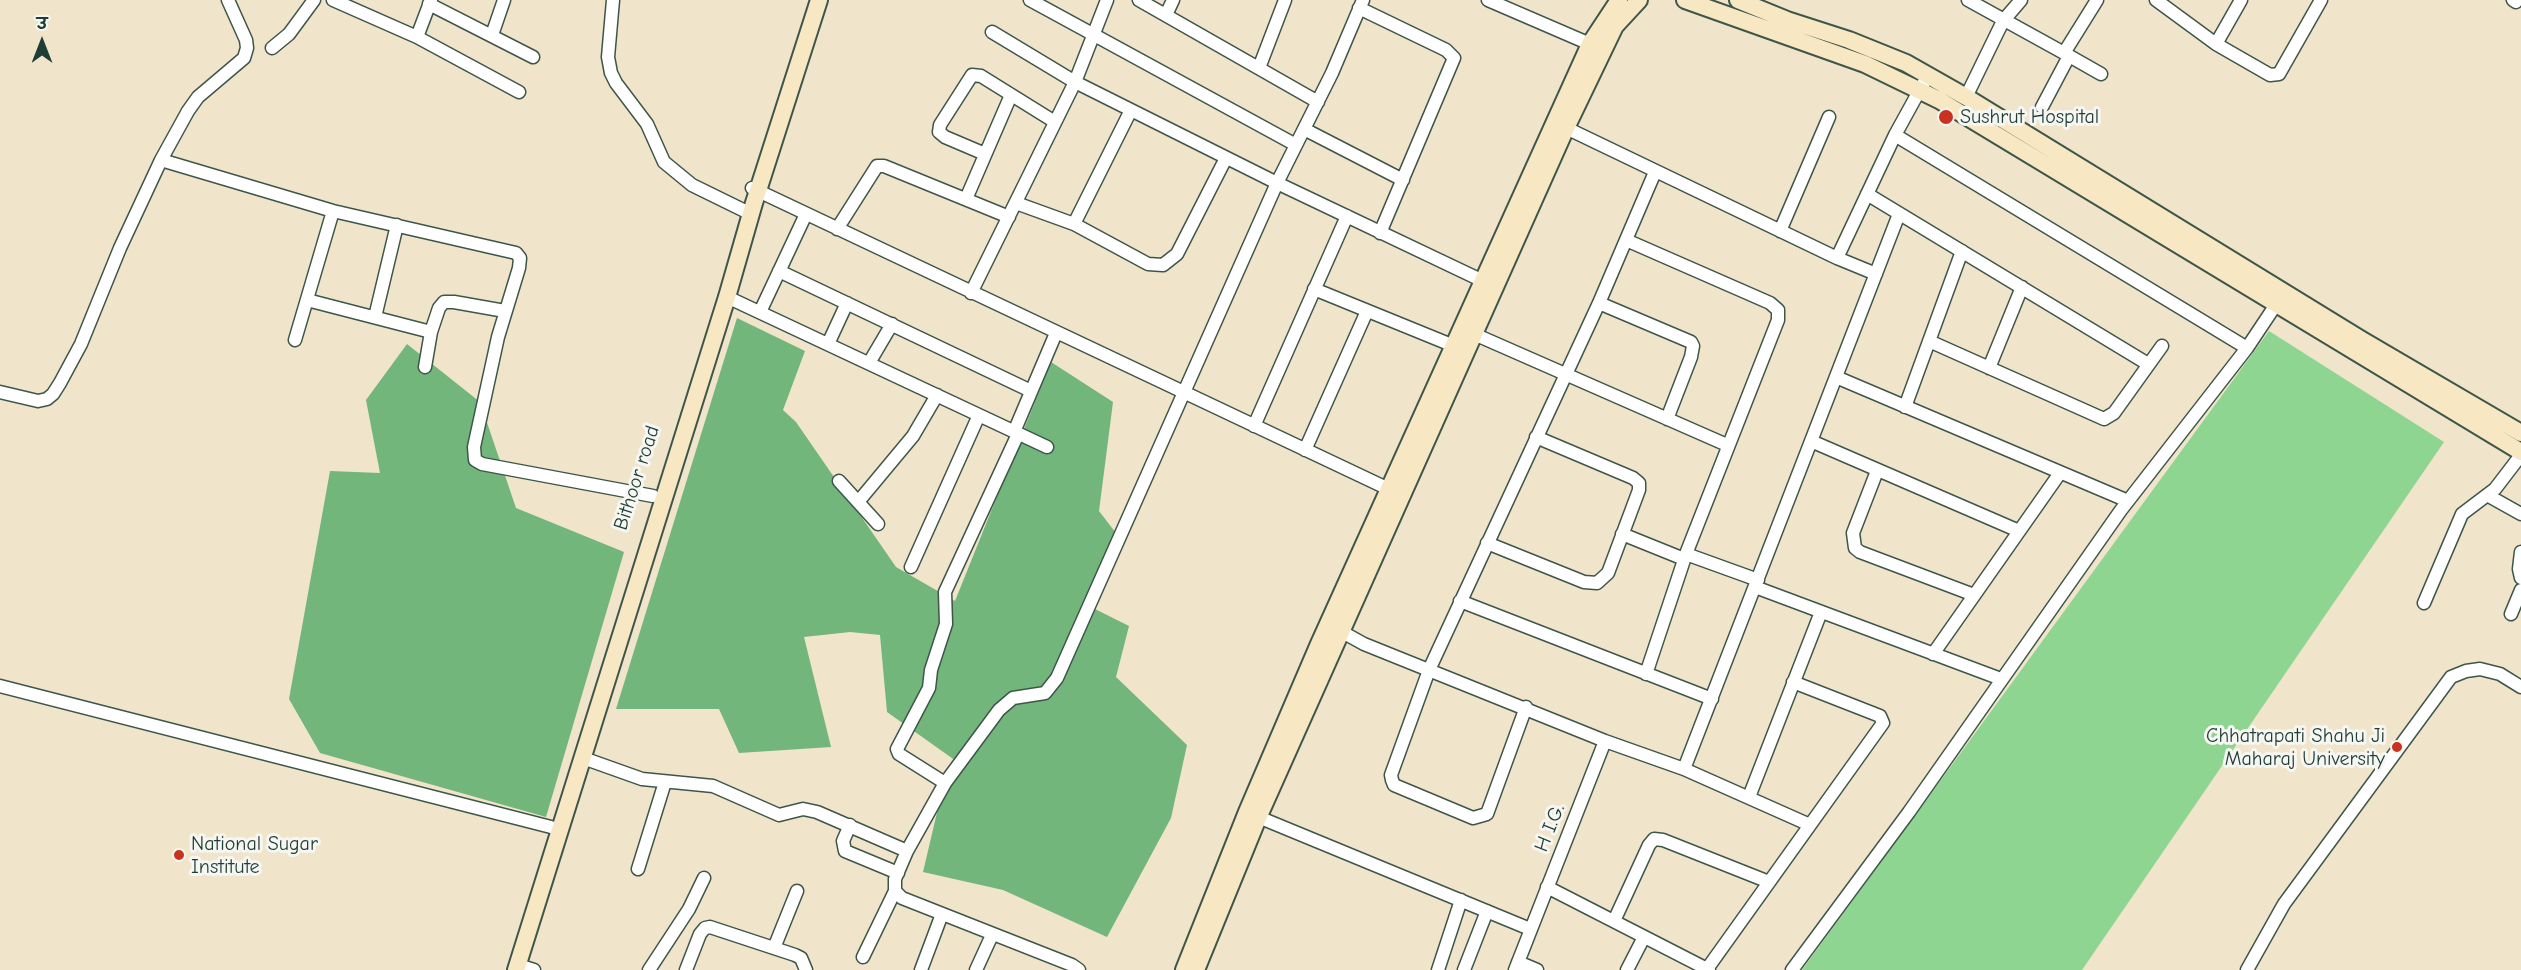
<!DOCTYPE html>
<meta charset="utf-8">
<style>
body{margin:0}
#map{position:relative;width:2521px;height:970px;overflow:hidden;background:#f0e4ca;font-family:"Comic Neue","Playpen Sans Deva",sans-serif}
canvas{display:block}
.north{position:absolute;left:12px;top:12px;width:60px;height:60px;-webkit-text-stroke:4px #f6f6f2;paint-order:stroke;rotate:0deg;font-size:16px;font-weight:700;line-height:24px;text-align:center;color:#1f3d34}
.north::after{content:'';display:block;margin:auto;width:21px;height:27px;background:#1f3d34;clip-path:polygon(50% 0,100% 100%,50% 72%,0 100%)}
</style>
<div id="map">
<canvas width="2521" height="970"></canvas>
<div class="north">उ</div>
</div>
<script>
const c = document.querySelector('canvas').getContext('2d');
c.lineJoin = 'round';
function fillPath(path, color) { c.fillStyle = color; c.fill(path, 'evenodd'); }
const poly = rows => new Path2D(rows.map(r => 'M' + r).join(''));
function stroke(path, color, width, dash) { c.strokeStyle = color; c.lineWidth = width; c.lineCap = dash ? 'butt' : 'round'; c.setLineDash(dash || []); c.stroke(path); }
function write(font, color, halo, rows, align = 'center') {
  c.font = font + ' "Comic Neue",sans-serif'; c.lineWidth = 6; c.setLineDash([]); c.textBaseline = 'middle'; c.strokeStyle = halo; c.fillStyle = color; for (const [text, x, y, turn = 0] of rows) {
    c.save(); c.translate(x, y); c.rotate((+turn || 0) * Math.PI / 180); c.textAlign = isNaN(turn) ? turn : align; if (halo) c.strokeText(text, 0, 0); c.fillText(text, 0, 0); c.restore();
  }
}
const green = poly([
 [2269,331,2444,442,2082,970,1802,970]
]);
const forest = poly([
 [737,318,805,351,783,410,796,422,896,567,955,601,1051,362,1113,402,1099,511,1119,537,1091,607,1129,626,1116,677,1187,745,1171,818,1107,937,1003,890,923,872,943,787,956,761,887,712,880,635,850,632,804,637,831,747,739,753,719,709,616,709],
 [407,344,480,402,516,508,624,552,546,817,320,753,289,699,330,471,380,473,366,400]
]);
const street = poly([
 [333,0,417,37,519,92],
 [613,0,608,57,611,73,616,83,647,124,664,162,692,185,745,211],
 [1030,0,1296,145],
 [1139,0,1318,102],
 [1488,0,1590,44],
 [1968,0,2064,53,2097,0],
 [2156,0,2216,44,2241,0],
 [2513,0,2516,2],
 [429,4,533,57],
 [1359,8,1446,50,1454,58,1380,233],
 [1166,15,1173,0],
 [992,32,1075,82,1277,183,1483,281],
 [492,35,504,0],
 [417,37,431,0],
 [2216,44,2270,75,2279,74,2321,0],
 [272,48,289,34,314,0],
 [2064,53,2101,74],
 [1259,68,1285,0],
 [1966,97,2003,21,2021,0],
 [2042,107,2069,56],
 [1560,125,1837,258,1895,135,1928,75],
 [1304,129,1403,180],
 [985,154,945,137,939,132,940,125,972,75,981,76,1055,122],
 [161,160,333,211,516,253,520,258,519,268,498,337,474,447,475,460,482,464,653,496],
 [752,188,1395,492],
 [1867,194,2148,364],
 [966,199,1011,95],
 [1016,203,1074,224,1148,264,1163,265,1177,254,1226,158],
 [1074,224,1131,110],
 [837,229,877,166,884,166,1009,217],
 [1780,231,1829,117],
 [1626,240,1770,303,1778,310,1778,320,1686,554,1646,674],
 [1837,258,1876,274],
 [779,271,1031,391],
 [1314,289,1454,346],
 [971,293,1075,82,1107,0],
 [727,297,1047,447],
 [307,300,431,332],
 [1599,303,1691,342,1693,346,1691,357,1667,419],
 [760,312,806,214],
 [375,317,397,225],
 [1474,334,1727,445],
 [295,340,333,211],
 [1929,341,2104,419,2114,413,2162,346],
 [828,344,847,303],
 [2247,348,2277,303],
 [869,363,892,324],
 [425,367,431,332,439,308,444,302,454,302,505,311],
 [1989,368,2022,287],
 [1836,377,2128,501],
 [0,392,38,401,47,399,53,394,60,383,81,344,120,248,161,160,188,111,198,97,244,58,247,48,246,40,228,0],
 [1905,407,1962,251],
 [1254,426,1347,216],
 [1014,432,1056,333],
 [1811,441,2019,531],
 [1305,450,1367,311],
 [1877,471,1853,533,1855,548,1860,552,1974,595],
 [839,481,878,524],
 [2487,495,2521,514],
 [858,502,913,436,937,395],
 [1622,534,1684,559],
 [1487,543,1584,582,1597,583,1608,573,1639,490,1639,483,1633,478,1536,437],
 [2521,552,2519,569,2521,578],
 [1686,554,1758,580],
 [911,567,979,415],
 [1755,587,2001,679],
 [1460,601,1712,699],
 [2424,603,2462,514,2495,489,2521,455],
 [2511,614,2521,590],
 [1335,628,1364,644,1605,741,1684,769,1810,825],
 [1933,654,2060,473],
 [0,686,551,827],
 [1526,707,1487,814,1473,818,1394,785,1392,780,1391,775,1429,670,1599,303,1655,172],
 [583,758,642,779,713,786,779,815,803,809,817,812,907,851],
 [1684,769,1899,214],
 [945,783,899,754,897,749,929,688,931,670,946,624,945,592,1018,434],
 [1749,797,1821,612],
 [1251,814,1530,929],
 [850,825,843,841,845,851,898,873],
 [638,869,665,782],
 [1547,887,1709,970],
 [1614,921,1649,845,1654,839,1663,840,1769,882],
 [774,948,797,891],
 [863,957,895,891],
 [1518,962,1537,970],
 [518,965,534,970],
 [1707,969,1883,723,1880,716,1793,682],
 [649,970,689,909,704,878],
 [686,970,700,934,705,928,710,927,795,955,801,958,806,970],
 [921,970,942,914],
 [976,970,992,935],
 [1079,970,1072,965,902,898,895,891,895,879,907,851,945,783,999,710,1013,698,1045,693,1057,678,1277,183,1332,73,1363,0],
 [1438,970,1461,900],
 [1464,970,1487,911],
 [1515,970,1605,741],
 [1627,970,1644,937],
 [1792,970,1909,812,2121,510,2247,348,1895,135],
 [2247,970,2284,904,2451,677,2466,671,2480,669,2500,674,2521,687]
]);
const secondary = poly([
 [1685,0,1865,64,1939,100,2521,452],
 [1738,0,1787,20,1849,40,1906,63,1966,97,2362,340,2521,433],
 [516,970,727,297,754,203,819,0],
 [1184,970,1247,812,1319,644,1590,44,1619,0],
 [1196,970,1258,818,1566,128,1615,26,1639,0]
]);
const markers = [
 [1946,117,8,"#c8321e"],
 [2397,747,6,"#c8321e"],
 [179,855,6,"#c8321e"]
];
const poiNames = [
 ["Sushrut Hospital",1960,117],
 ["Chhatrapati Shahu Ji",2385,736,"right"],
 ["Maharaj University",2385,759,"right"],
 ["National Sugar",191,844],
 ["Institute",191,867]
];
const streetNames = [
 ["Bithoor road",637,478,-72],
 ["H I.G.",1550,828,-68]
];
fillPath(green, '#8dd591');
fillPath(forest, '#72b67b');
stroke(street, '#3e564a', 15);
stroke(secondary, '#3e564a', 20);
stroke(street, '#fff', 12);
stroke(secondary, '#f7e8c3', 16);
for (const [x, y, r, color] of markers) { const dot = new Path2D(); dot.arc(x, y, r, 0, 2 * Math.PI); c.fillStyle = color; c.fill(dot); stroke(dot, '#f6f6f2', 2); }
write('20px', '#1f3d34', '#f6f6f2', poiNames, 'left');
write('20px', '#1f3d34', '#f6f6f2', streetNames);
</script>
